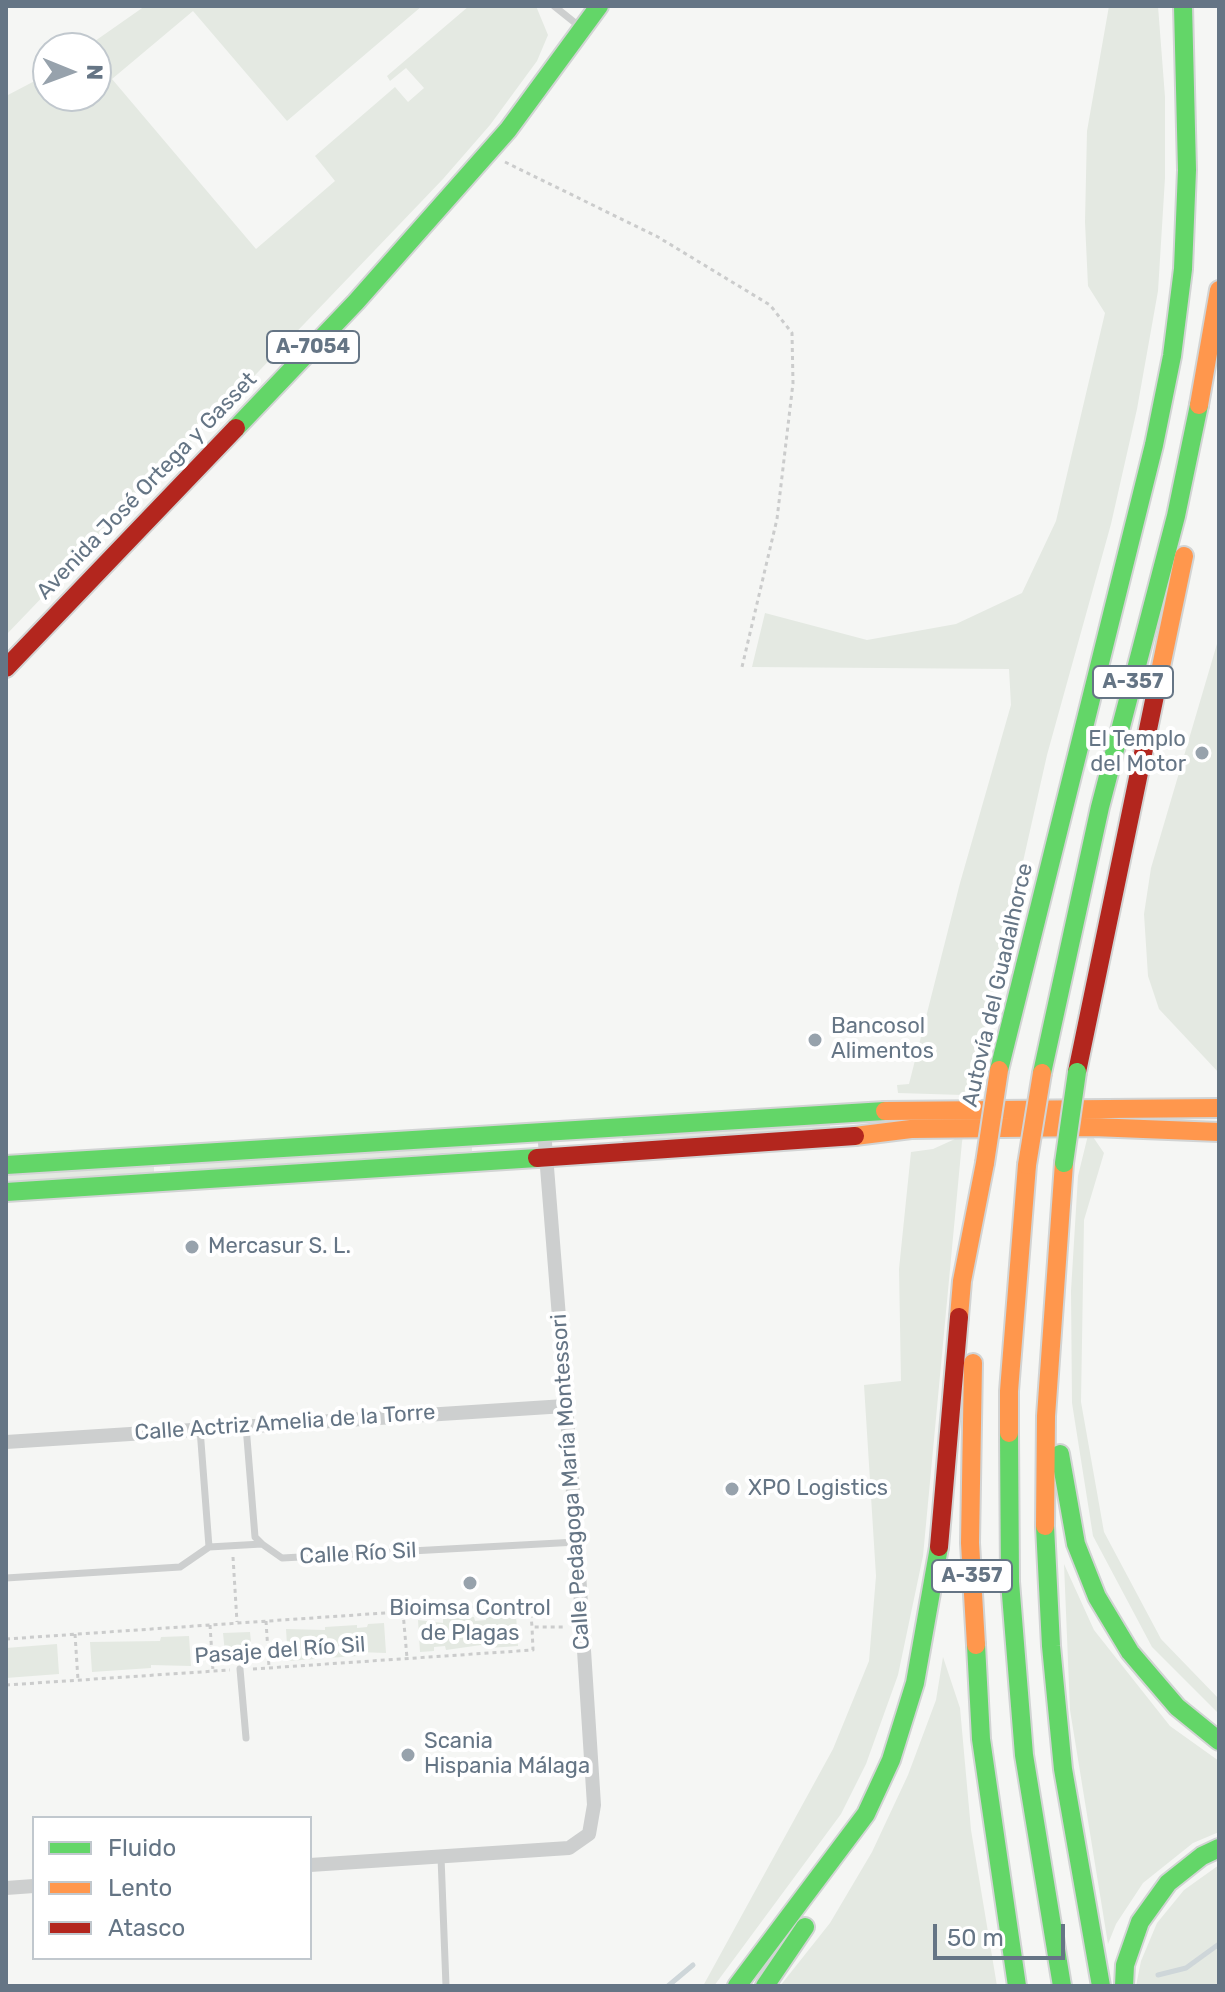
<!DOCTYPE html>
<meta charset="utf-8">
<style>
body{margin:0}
#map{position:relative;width:1225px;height:1992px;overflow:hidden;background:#f5f6f4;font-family:Rubik,sans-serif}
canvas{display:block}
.frame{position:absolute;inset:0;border:8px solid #657585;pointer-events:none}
.legend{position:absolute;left:32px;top:1816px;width:280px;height:144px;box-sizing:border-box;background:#fff;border:2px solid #c1c8ce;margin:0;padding:10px 14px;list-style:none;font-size:24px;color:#657585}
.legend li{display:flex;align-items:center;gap:16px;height:40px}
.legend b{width:40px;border:2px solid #c1c8ce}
.north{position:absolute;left:32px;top:32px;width:80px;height:80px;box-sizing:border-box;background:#fff;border:2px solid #c1c8ce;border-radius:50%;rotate:91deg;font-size:22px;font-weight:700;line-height:32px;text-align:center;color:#657585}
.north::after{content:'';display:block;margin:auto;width:28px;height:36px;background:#97a2ac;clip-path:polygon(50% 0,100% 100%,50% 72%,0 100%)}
.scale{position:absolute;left:933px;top:1924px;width:132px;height:36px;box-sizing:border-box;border:4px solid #657585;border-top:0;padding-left:10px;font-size:24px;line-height:28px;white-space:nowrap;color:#657585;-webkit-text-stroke:6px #fff;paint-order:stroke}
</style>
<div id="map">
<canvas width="1225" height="1992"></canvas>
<div class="frame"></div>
<ul class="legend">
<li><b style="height:10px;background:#63d668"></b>Fluido</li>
<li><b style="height:10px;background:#ff974d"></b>Lento</li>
<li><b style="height:10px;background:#b3261e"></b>Atasco</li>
</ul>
<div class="north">N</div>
<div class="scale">50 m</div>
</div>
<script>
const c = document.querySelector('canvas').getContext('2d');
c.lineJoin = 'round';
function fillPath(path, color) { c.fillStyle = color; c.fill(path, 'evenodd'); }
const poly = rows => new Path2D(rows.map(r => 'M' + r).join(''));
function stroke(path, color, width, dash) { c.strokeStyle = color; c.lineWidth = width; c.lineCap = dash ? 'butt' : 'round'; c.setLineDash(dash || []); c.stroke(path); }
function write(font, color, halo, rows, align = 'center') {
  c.font = font + ' Rubik,sans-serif'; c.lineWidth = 8; c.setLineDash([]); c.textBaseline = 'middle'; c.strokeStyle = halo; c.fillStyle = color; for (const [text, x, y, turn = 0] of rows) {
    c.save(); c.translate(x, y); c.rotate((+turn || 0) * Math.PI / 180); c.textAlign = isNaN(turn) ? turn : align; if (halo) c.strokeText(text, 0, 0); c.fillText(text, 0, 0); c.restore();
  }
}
const green = poly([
 [145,6,422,6,287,121,193,11,112,79,256,249,335,181,315,156,395,87,408,102,424,88,406,68,390,81,387,76,469,6,536,6,548,35,537,61,490,125,443,179,6,635,6,96,48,74,48,96,96,96,96,48,85,48],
 [1109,6,1158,6,1165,97,1165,178,1158,291,1137,409,1111,524,1047,755,971,1093,962,1142,923,1556,898,1675,866,1764,841,1814,714,1986,703,1986,833,1749,869,1661,876,1576,864,1385,901,1381,899,1269,911,1152,933,1149,955,1139,963,1095,898,1093,897,1085,909,1084,960,883,1011,705,1009,669,752,667,765,613,867,640,956,624,1022,593,1056,521,1105,313,1088,286,1085,222,1087,131],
 [1219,637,1219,1073,1159,1009,1148,976,1144,914,1151,868],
 [830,1122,830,1129,623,1142,622,1135],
 [1089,1131,1104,1153,1084,1220,1081,1402,1104,1532,1161,1639,1219,1699,1219,1714,1152,1647,1093,1536,1072,1403,1071,1291,1078,1176],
 [472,1145,472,1151,170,1171,170,1164],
 [154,1164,154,1172,6,1182,6,1174],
 [1064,1564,1094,1630,1170,1726,1219,1761,1219,1832,1193,1843,1143,1883,1116,1924,1108,1944,1070,1710],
 [516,1614,518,1646,489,1648,488,1644,446,1650,445,1646,434,1647,434,1651,420,1652,418,1620,443,1623,443,1619,474,1617,475,1621,486,1620,486,1616],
 [384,1623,386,1653,358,1652,358,1656,327,1658,326,1653,316,1654,315,1659,288,1661,286,1629,325,1630,325,1627,357,1625,357,1628,367,1627,368,1624],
 [250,1632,253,1662,226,1663,223,1633],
 [189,1636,191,1666,151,1665,151,1668,92,1672,90,1642,160,1641,161,1637],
 [57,1644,59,1674,6,1678,6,1648],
 [943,1657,960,1708,971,1830,997,1986,780,1986,830,1923,872,1852,908,1775,936,1700],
 [1219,1865,1219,1986,1136,1986,1141,1961,1157,1923,1184,1890]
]);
const stream = poly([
 [1158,1975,1186,1968,1219,1944],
 [668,1986,693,1965]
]);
const path = poly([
 [505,162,658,237,770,305,792,333,793,383,777,519,742,667],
 [233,1557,237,1622],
 [403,1612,407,1658],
 [266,1621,269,1667],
 [210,1625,213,1671],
 [75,1634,78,1680],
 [6,1639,530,1603,532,1627,566,1627],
 [253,1669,533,1650,532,1627],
 [6,1685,230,1670]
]);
const lane = poly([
 [554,6,579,26],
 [246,1426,255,1537,262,1544],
 [200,1429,209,1547],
 [6,1578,180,1567,209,1547,262,1544,282,1558,577,1542],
 [240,1669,246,1738],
 [441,1857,446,1986]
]);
const street = poly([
 [6,1442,565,1406],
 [310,1865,569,1848,589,1834,594,1805,577,1542,544,1130],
 [6,1888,34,1886]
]);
const fast = poly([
 [236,428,356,302,508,130,599,6],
 [999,1070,1154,445,1172,356,1183,269,1187,170,1183,6],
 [1042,1073,1100,807,1176,516,1199,405],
 [6,1165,885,1111],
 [6,1192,537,1158],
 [1009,1433,1010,1582,1024,1755,1062,1986],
 [1060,1454,1076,1544,1097,1597,1130,1652,1177,1707,1219,1741],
 [1045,1526,1051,1646,1063,1769,1101,1986],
 [976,1645,981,1739,1017,1986],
 [737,1986,866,1814,891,1760,915,1683,939,1547],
 [765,1986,805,1927],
 [1124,1986,1125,1965,1140,1922,1168,1883,1202,1856,1219,1848]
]);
const slow = poly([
 [1199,405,1219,290],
 [1157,686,1184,556],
 [885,1111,1219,1108],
 [855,1136,911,1129,1093,1127,1219,1132],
 [959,1317,962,1281,985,1163],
 [973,1363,970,1543,976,1645],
 [1009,1433,1009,1391,1027,1165],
 [1045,1526,1046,1416,1064,1163]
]);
const jam = poly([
 [6,668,236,428],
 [1077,1072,1157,686],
 [537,1158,855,1136],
 [939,1547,959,1317]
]);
const fastBridge = poly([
 [1064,1163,1077,1072]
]);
const slowBridge = poly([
 [985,1163,999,1070],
 [1027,1165,1042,1073]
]);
const markers = [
 [1202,753,8,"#97a2ac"],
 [815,1040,8,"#97a2ac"],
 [192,1247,8,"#97a2ac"],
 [732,1489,8,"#97a2ac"],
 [470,1583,8,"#97a2ac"],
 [408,1755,8,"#97a2ac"]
];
const shields = [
 [313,347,92],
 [1133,682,80],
 [972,1576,80]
];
const shieldNames = [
 ["A-7054",313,347],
 ["A-357",1133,682],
 ["A-357",972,1576]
];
const streetNames = [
 ["Avenida José Ortega y Gasset",147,486,-46],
 ["Autovía del Guadalhorce",998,985,-77],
 ["Calle Actriz Amelia de la Torre",285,1423,-4],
 ["Calle Pedagoga María Montessori",571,1482,-94],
 ["Calle Río Sil",358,1554,-3],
 ["Pasaje del Río Sil",280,1651,-4]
];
const poiNames = [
 ["El Templo",1186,740,"right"],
 ["del Motor",1186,765,"right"],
 ["Bancosol",831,1027],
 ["Alimentos",831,1052],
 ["Mercasur S. L.",208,1247],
 ["XPO Logistics",748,1489],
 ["Bioimsa Control",470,1609,"center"],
 ["de Plagas",470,1634,"center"],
 ["Scania",424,1742],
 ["Hispania Málaga",424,1767]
];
fillPath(green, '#e4e9e2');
stroke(stream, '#ced6d9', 5);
stroke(fast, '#d2d4d4', 22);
stroke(slow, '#d2d4d4', 22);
stroke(jam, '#d2d4d4', 22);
stroke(path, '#cbcccc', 3, [4, 4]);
stroke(lane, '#cdcfcf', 7);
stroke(street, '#cdcfcf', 14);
stroke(fast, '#63d668', 18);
stroke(slow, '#ff974d', 18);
stroke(jam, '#b3261e', 18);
stroke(fastBridge, '#d2d3d3', 22, []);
stroke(slowBridge, '#d2d3d3', 22, []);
stroke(fastBridge, '#63d668', 18);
stroke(slowBridge, '#ff974d', 18);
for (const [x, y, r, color] of markers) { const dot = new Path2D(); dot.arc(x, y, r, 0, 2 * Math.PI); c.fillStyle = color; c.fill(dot); stroke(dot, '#fff', 3); }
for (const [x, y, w] of shields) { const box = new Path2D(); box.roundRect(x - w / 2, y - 16, w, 32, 6); c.fillStyle = '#fff'; c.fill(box); stroke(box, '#657585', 2); }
write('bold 20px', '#657585', null, shieldNames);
write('22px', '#657585', '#fff', streetNames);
write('22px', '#657585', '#fff', poiNames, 'left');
</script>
